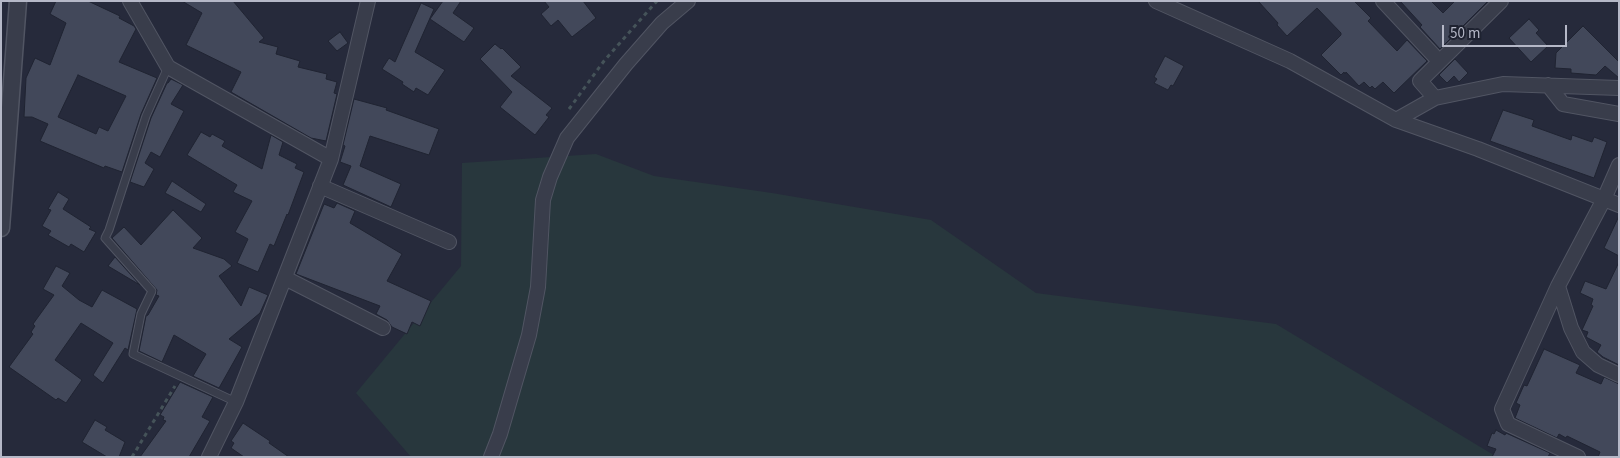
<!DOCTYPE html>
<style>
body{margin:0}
#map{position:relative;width:1620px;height:458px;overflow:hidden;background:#262a3b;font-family:"Source Sans 3",sans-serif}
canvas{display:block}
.frame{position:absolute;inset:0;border:2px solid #b5b8c7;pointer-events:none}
.scale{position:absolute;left:1442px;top:25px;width:125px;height:22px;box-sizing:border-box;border:2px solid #b5b8c7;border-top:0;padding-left:6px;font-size:15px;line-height:18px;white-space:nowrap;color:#b5b8c7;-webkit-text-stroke:4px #1e2230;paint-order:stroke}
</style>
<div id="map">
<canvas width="1620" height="458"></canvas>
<div class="frame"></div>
<div class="scale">50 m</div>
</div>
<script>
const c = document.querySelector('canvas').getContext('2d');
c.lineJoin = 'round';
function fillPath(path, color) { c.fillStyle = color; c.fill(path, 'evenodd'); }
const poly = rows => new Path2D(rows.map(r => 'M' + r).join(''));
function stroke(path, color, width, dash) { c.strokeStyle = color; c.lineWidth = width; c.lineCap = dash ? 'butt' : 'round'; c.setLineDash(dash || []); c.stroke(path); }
const green = poly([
 [596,154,654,176,772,193,931,220,1036,293,1276,324,1497,457,411,457,356,393,461,266,462,163]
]);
const building = poly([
 [56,1,88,1,120,16,119,18,134,26,136,29,119,62,157,78,141,114,122,172,105,166,104,168,40,141,48,124,32,117,24,117,26,78,35,58,50,65,66,23,50,14,56,1],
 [78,75,126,96,108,131,99,127,96,134,58,117,78,75],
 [182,1,233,1,264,38,259,42,278,47,276,54,300,61,298,67,327,74,326,79,337,82,334,93,337,94,326,141,311,138,231,92,241,72,186,45,202,13,182,1],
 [443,1,461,1,453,13,474,28,464,42,430,19,443,1],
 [544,1,583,1,596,18,572,37,558,20,551,26,541,14,549,7,544,1],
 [1258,1,1354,1,1371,18,1368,21,1397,51,1407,40,1427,61,1394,93,1383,82,1375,89,1372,86,1370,88,1364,82,1359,86,1346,72,1345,74,1344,72,1341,75,1321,55,1341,35,1341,33,1317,8,1287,36,1277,25,1278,23,1258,1],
 [1400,1,1431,1,1443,13,1455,1,1488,1,1440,49,1420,27,1422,25,1400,1],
 [421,3,434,9,415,52,445,70,428,95,416,88,414,92,402,84,403,82,382,69,389,58,395,62,421,3],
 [1529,19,1539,30,1536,33,1548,46,1531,62,1509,38,1529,19],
 [1583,26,1619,62,1619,78,1605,66,1596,75,1571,73,1571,69,1555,68,1556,53,1583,26],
 [340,32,348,43,337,51,328,41,340,32],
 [495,44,501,49,502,48,521,67,511,76,552,108,546,115,549,117,535,135,500,107,512,92,480,59,495,44],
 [1165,56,1184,66,1173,86,1171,85,1168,90,1154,83,1157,79,1154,77,1165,56],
 [1455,59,1468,73,1459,82,1454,76,1447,83,1439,75,1455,59],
 [171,79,183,85,171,104,184,111,160,157,151,152,145,163,154,169,144,187,130,182,151,118,167,83,168,83,171,79],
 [354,99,387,108,386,110,439,129,429,155,370,136,360,166,401,184,391,207,343,185,351,166,340,162,345,146,343,145,354,99],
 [1503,110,1534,120,1532,126,1571,140,1572,135,1592,142,1594,137,1607,142,1594,178,1490,141,1503,110],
 [201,132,210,137,212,134,225,141,222,146,262,169,271,135,283,142,279,155,297,164,295,168,304,172,288,215,287,214,274,246,270,244,258,272,237,263,248,239,235,232,252,201,233,192,237,185,187,155,201,132],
 [172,181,206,204,201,212,165,193,172,181],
 [58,192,69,199,63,209,91,227,89,229,96,232,84,252,71,244,69,247,48,235,51,231,42,226,51,210,48,209,58,192],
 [337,203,355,211,350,223,402,254,387,281,431,301,420,326,412,322,407,334,392,327,387,320,376,314,380,306,296,274,324,204,334,208,337,203],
 [173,210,202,238,193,248,224,259,232,266,219,276,241,306,249,287,268,295,260,313,229,339,242,347,219,388,193,376,206,354,174,335,162,362,139,351,146,316,148,315,159,296,156,295,157,290,112,238,124,227,141,245,173,210],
 [1619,216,1619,256,1604,248,1619,216],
 [115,257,140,285,108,266,115,257],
 [1619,262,1619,365,1603,357,1597,352,1601,345,1586,337,1588,332,1582,330,1593,306,1591,305,1593,299,1580,293,1585,281,1606,289,1619,262],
 [56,266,70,273,62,286,79,300,92,307,102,290,137,309,128,350,125,348,103,383,93,375,113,343,81,323,55,360,82,380,66,403,58,398,56,400,9,367,33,334,31,332,35,326,33,324,54,295,43,289,56,266],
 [1544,349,1580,365,1576,373,1601,384,1604,377,1619,384,1619,457,1598,457,1600,452,1567,436,1566,438,1559,434,1557,438,1515,418,1520,405,1516,403,1524,385,1527,386,1544,349],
 [180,382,213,397,202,417,210,421,189,457,140,457,166,421,163,420,164,417,160,415,180,382],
 [95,420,107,427,105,430,125,442,119,457,107,457,82,442,95,420],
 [243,423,270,441,269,443,289,457,244,457,231,448,234,443,231,441,243,423],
 [1496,430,1505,435,1506,433,1550,453,1548,457,1492,457,1496,449,1487,446,1492,433,1494,434,1496,430]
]);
const path = poly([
 [569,109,604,61,657,1],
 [132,457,175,386]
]);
const service = poly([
 [168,67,146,116,109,230,105,238,152,291,141,314,133,354,236,402]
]);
const minor = poly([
 [130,1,168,67,331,159],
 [1156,1,1290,61,1396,120,1478,149,1619,205],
 [1383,1,1439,61],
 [1548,85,1563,104,1619,114],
 [1435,98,1420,81,1501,1],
 [1396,120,1435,98,1503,84,1619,88],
 [320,186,449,242],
 [285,278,383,328],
 [1558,286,1571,328,1583,352,1598,365,1619,375],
 [209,457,236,402,331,159,368,1],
 [491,457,500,434,529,335,538,287,543,200,550,177,567,138,626,64,662,23,688,1],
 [1578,457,1508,424,1502,409,1558,286,1604,199,1619,165]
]);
const tertiary = poly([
 [1,228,18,1]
]);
fillPath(green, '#28373d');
fillPath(building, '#42485a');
stroke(building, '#202432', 1);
stroke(service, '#515563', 9);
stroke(minor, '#515563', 16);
stroke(tertiary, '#515563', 19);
stroke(path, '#455359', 3, [4, 4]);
stroke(service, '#393d4b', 7);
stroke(minor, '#393d4b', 14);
stroke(tertiary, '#393d4b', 16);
</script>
